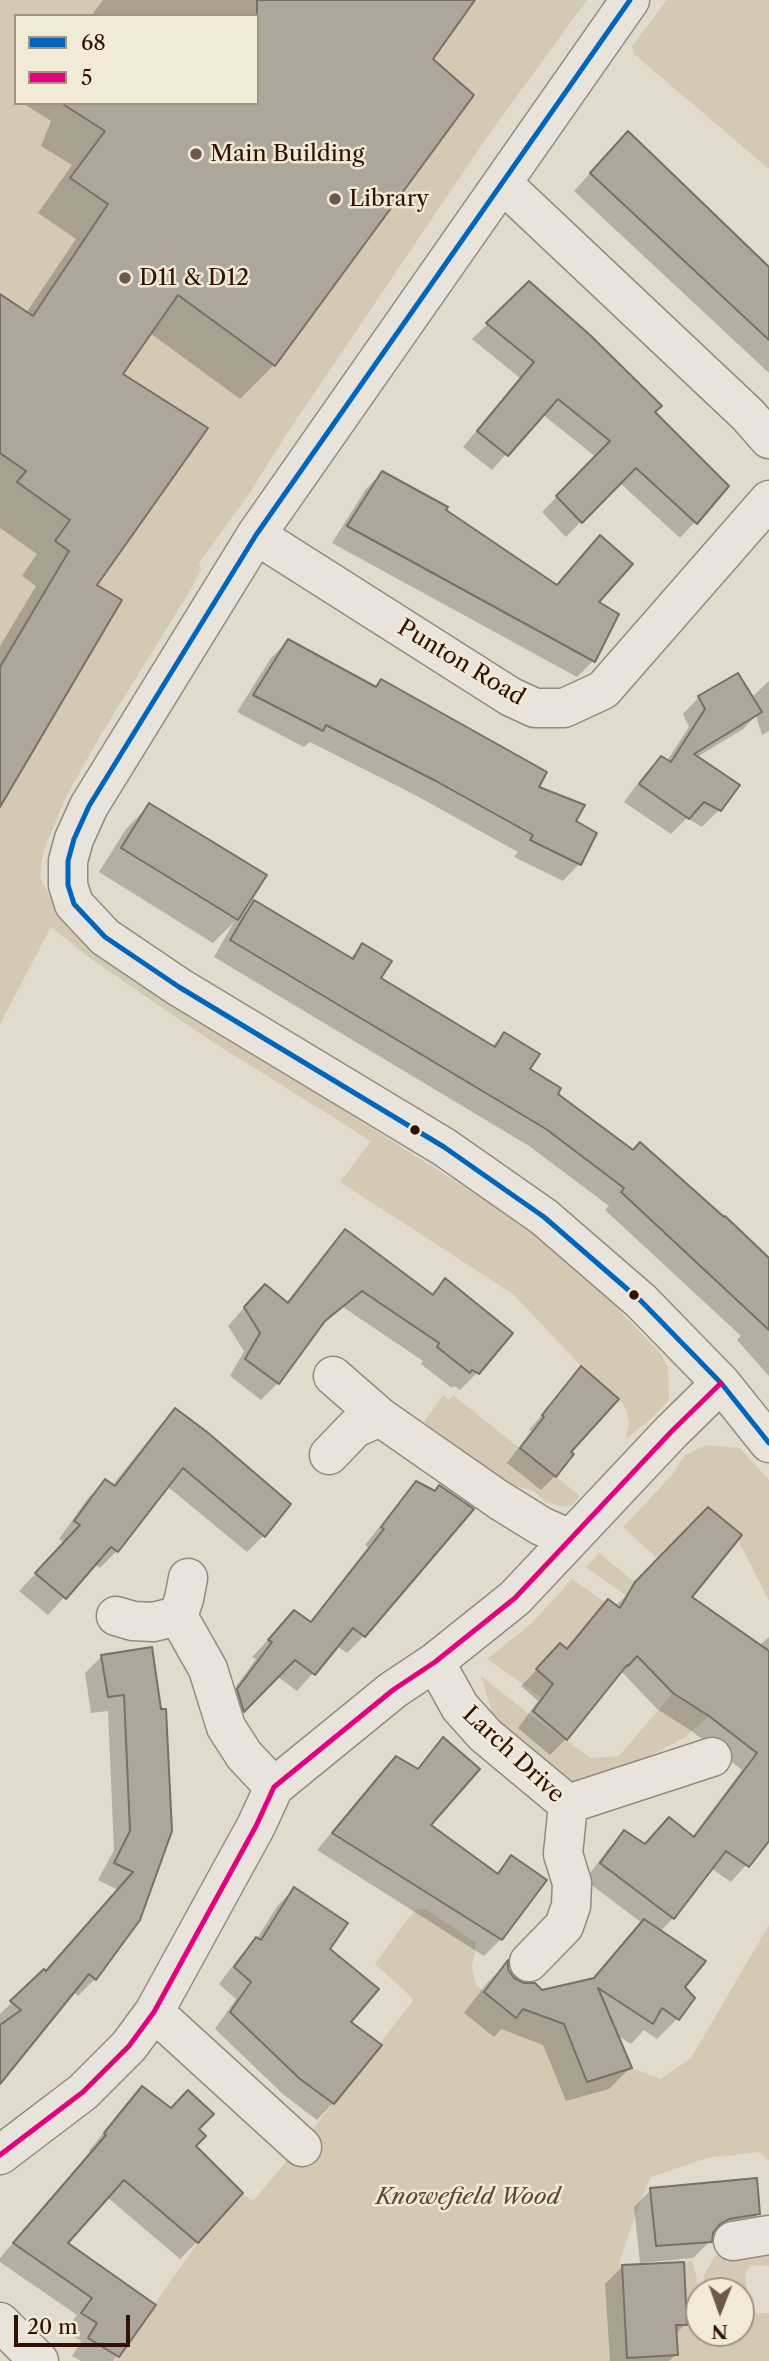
<!DOCTYPE html>
<style>
body{margin:0}
#map{position:relative;width:769px;height:2361px;overflow:hidden;background:#e0dbcb;font-family:"Libre Caslon Text",serif}
canvas{display:block}
.legend{position:absolute;left:14px;top:14px;width:245px;height:91px;box-sizing:border-box;background:#f1ead7;border:2px solid #a59382;margin:0;padding:9px 12px;list-style:none;font-size:21px;color:#321103}
.legend li{display:flex;align-items:center;gap:14px;height:35px}
.legend b{width:35px;border:2px solid #a59382}
.north{position:absolute;left:685px;top:2277px;width:70px;height:70px;box-sizing:border-box;background:#f1ead7;border:2px solid #a59382;border-radius:50%;rotate:181deg;font-size:19px;font-weight:700;line-height:28px;text-align:center;color:#321103}
.north::after{content:'';display:block;margin:auto;width:24px;height:32px;background:#6f5849;clip-path:polygon(50% 0,100% 100%,50% 72%,0 100%)}
.scale{position:absolute;left:14px;top:2315px;width:116px;height:32px;box-sizing:border-box;border:4px solid #321103;border-top:0;padding-left:9px;font-size:21px;line-height:24px;white-space:nowrap;color:#321103;-webkit-text-stroke:5px #f1ead7;paint-order:stroke}
</style>
<div id="map">
<canvas width="769" height="2361"></canvas>
<ul class="legend">
<li><b style="height:9px;background:#0065bd"></b>68</li>
<li><b style="height:9px;background:#e5007d"></b>5</li>
</ul>
<div class="north">N</div>
<div class="scale">20 m</div>
</div>
<script>
const c = document.querySelector('canvas').getContext('2d');
c.lineJoin = 'round';
function fillPath(path, color) { c.fillStyle = color; c.fill(path, 'evenodd'); }
const poly = rows => new Path2D(rows.map(r => 'M' + r).join(''));
function stroke(path, color, width, dash) { c.strokeStyle = color; c.lineWidth = width; c.lineCap = dash ? 'butt' : 'round'; c.setLineDash(dash || []); c.stroke(path); }
function write(font, color, halo, rows, align = 'center') {
  c.font = font + ' "Libre Caslon Text",serif'; c.lineWidth = 5; c.setLineDash([]); c.textBaseline = 'middle'; c.strokeStyle = halo; c.fillStyle = color; for (const [text, x, y, turn = 0] of rows) {
    c.save(); c.translate(x, y); c.rotate((+turn || 0) * Math.PI / 180); c.textAlign = isNaN(turn) ? turn : align; if (halo) c.strokeText(text, 0, 0); c.fillText(text, 0, 0); c.restore();
  }
}
const green = poly([
 [0,0,587,0,487,137,286,435,249,494,199,563,201,569,191,589,99,738,66,797,43,852,40,878,64,923,94,952,510,1216,556,1251,598,1288,661,1354,668,1367,669,1399,654,1416,626,1439,629,1422,626,1409,619,1399,581,1366,513,1294,340,1182,371,1141,208,1039,91,959,51,927,0,1024,0,808,100,637,0,667,0,453,26,471,18,482,70,520,55,541,92,567,208,428,9,300,0,312],
 [16,16,257,16,257,103,16,103],
 [667,0,769,0,769,169,634,54,632,46],
 [443,1395,449,1400,453,1395,580,1496,572,1505,563,1507,546,1502,534,1491,502,1482,424,1422],
 [706,1445,740,1448,769,1480,769,1601,738,1540,741,1535,709,1507,658,1559,623,1527,672,1475,685,1455],
 [599,1553,635,1582,641,1606,586,1567],
 [572,1579,605,1602,581,1632,575,1657,560,1644,536,1668,554,1684,542,1698,487,1659,532,1623],
 [481,1676,529,1714,591,1758,619,1756,673,1693,709,1716,684,1738,619,1772,570,1785,490,1720,491,1708],
 [417,1909,426,1909,476,1943,472,1968,476,1985,515,2017,522,2009,552,2020,561,2015,608,2075,632,2068,661,2079,691,2058,769,1925,769,2161,759,2152,707,2158,651,2177,638,2207,620,2261,627,2358,676,2325,686,2325,670,2263,692,2261,697,2279,700,2343,708,2343,708,2333,741,2333,741,2291,705,2291,704,2275,715,2256,730,2248,765,2252,769,2255,769,2266,750,2265,745,2275,750,2313,769,2313,769,2361,114,2361,211,2224,244,2195,253,2201,307,2137,413,2001,408,1994,375,1964,405,1922]
]);
const shadow = poly([
 [103,0,473,0,431,59,274,365,240,399,150,333,121,374,0,804,0,646,36,586,22,576,37,554,0,528,0,311,26,313,76,239,38,213,72,165,41,146,51,121,24,104,257,103,257,16,91,16],
 [611,150,769,270,769,373,574,191],
 [529,284,653,412,695,522,680,538,619,482,566,537,542,512,596,457,542,414,492,470,463,447,520,378,472,339],
 [382,473,556,586,585,554,596,602,593,661,577,677,332,543,366,489],
 [288,641,375,688,381,682,536,788,574,822,579,864,563,881,514,857,518,852,417,796,310,742,304,747,237,712,271,658],
 [769,681,769,731,762,735,756,716,743,729,697,757,719,810,702,827,687,818,671,834,624,802,644,775,661,758,667,761,689,727,683,714,699,697,751,698],
 [149,805,241,916,255,902,349,959,363,946,379,979,491,1047,504,1034,528,1070,556,1094,769,1261,769,1376,737,1340,741,1336,605,1210,609,1206,529,1146,214,957,234,922,213,943,99,872,126,829],
 [345,1232,430,1295,445,1280,477,1373,460,1390,454,1386,452,1388,421,1364,423,1361,343,1307,317,1328,278,1383,261,1400,230,1376,244,1351,228,1326,248,1303,286,1303,328,1249],
 [582,1368,569,1452,555,1476,541,1490,507,1463,531,1431,529,1430],
 [175,1411,264,1535,247,1552,167,1486,117,1551,100,1568,94,1564,48,1615,19,1591,65,1543,59,1539,88,1498,105,1481,112,1486,158,1428],
 [417,1484,364,1636,347,1653,337,1646,297,1691,277,1676,227,1727,221,1707,256,1659,252,1657,294,1612,309,1623,368,1547,365,1545,400,1501],
 [708,1509,690,1597,759,1646,769,1637,769,1839,731,1882,711,1868,673,1918,660,1932,683,1987,677,2019,657,2039,644,2030,631,2044,615,2034,630,2068,609,2089,566,2101,543,2045,501,2029,494,2037,464,2013,487,1983,506,1964,513,1979,542,1992,591,1980,642,1923,585,1880,608,1849,625,1833,644,1846,692,1837,742,1770,693,1732,657,1709,621,1671,566,1739,550,1755,518,1728,538,1701,521,1686,560,1646,565,1650,608,1601,615,1607],
 [150,1649,170,1830,95,1979,78,1996,73,1991,0,2077,0,2027,2,2025,0,2023,0,2014,44,1971,45,1973,118,1890,98,1880,114,1850,108,1711,91,1713,85,1673,102,1656],
 [444,1740,428,1825,495,1874,512,1857,501,1939,484,1956,317,1850,379,1775,396,1759,416,1770],
 [294,1889,327,1950,348,2022,333,2103,317,2120,284,2095,215,2029,236,1999,219,1984,240,1956,256,1940,278,1905],
 [142,2088,194,2146,197,2242,180,2259,107,2197,65,2244,154,2306,113,2361,81,2361,72,2356,81,2341,65,2330,77,2315,0,2262,0,2258,90,2152,89,2151,125,2105],
 [651,2190,758,2214,741,2231,711,2236,710,2241,693,2258,640,2263,634,2207],
 [622,2267,685,2324,675,2335,676,2354,669,2361,610,2361,605,2284]
]);
const building = poly([
 [257,0,475,0,433,59,474,95,275,366,178,295,123,374,208,428,97,585,122,600,0,807,0,667,69,551,55,541,70,520,17,482,26,471,0,453,0,294,33,316,108,204,70,178,105,131,61,103,257,103,257,0],
 [628,131,769,267,769,340,590,173,628,131],
 [529,281,590,335,662,406,655,412,729,486,697,524,636,468,582,523,556,496,610,441,558,399,508,456,477,431,534,362,486,323,529,281],
 [382,471,448,507,446,510,557,585,600,535,633,564,599,602,619,614,595,662,347,526,382,471],
 [288,639,376,687,381,679,547,772,539,787,585,805,576,821,597,833,581,865,530,840,533,835,434,780,326,725,323,731,253,695,288,639],
 [738,673,762,712,694,754,740,785,721,811,704,802,689,819,639,784,661,756,671,762,705,709,698,696,738,673],
 [149,803,267,875,238,920,121,848,149,803],
 [254,900,353,959,362,943,392,961,381,978,495,1047,504,1032,540,1054,530,1069,561,1088,558,1094,633,1150,640,1142,724,1217,725,1216,769,1258,769,1330,621,1192,624,1188,546,1129,230,940,254,900],
 [345,1229,433,1295,445,1278,513,1333,479,1374,472,1370,470,1373,437,1347,439,1343,362,1291,325,1321,279,1384,245,1359,260,1333,244,1307,265,1284,288,1303,345,1229],
 [581,1366,619,1399,571,1452,574,1454,556,1477,520,1448,544,1417,542,1415,581,1366],
 [175,1408,207,1432,291,1504,265,1537,183,1468,118,1552,111,1547,66,1599,35,1573,80,1525,74,1521,105,1479,115,1486,175,1408],
 [416,1481,435,1491,439,1485,474,1509,365,1637,353,1628,315,1675,295,1660,244,1712,237,1689,272,1642,268,1640,294,1610,311,1622,384,1529,381,1527,416,1481],
 [708,1507,742,1535,692,1597,769,1651,769,1841,749,1867,726,1851,674,1919,600,1863,624,1830,645,1844,669,1817,694,1837,757,1753,709,1716,673,1693,637,1656,628,1666,627,1665,567,1740,533,1711,553,1684,536,1669,560,1643,567,1649,608,1599,620,1608,635,1582,708,1507],
 [152,1647,161,1709,166,1709,172,1831,140,1920,96,1980,89,1974,0,2084,0,2025,21,2010,10,2001,44,1969,46,1971,133,1872,114,1863,130,1831,124,1695,108,1697,101,1655,152,1647],
 [443,1737,480,1769,431,1825,498,1874,511,1855,547,1880,502,1940,332,1833,396,1756,418,1769,443,1737],
 [294,1887,348,1923,330,1949,379,1989,351,2022,382,2045,334,2104,300,2079,230,2012,251,1982,234,1967,256,1937,261,1940,294,1887],
 [644,1919,706,1961,685,1987,695,1998,679,2020,662,2008,653,2024,598,1988,632,2068,587,2082,564,2024,523,2009,516,2018,484,1992,508,1960,508,1969,514,1978,524,1983,535,1983,542,1990,594,1978,644,1919],
 [142,2086,171,2108,188,2090,214,2114,199,2129,206,2136,196,2146,243,2193,198,2243,124,2180,68,2243,156,2305,119,2357,88,2338,97,2323,81,2313,92,2298,13,2243,106,2135,104,2133,142,2086],
 [757,2178,760,2214,729,2219,720,2224,713,2233,712,2242,656,2246,650,2188,757,2178],
 [684,2262,687,2325,676,2325,678,2355,627,2358,622,2265,684,2262]
]);
const minor = poly([
 [630,0,256,535,89,806,74,839,68,861,68,885,74,904,105,937,179,987,444,1147,544,1217,641,1301,721,1383,769,1443],
 [502,183,748,415,769,439],
 [256,535,511,697,535,708,564,708,603,690,769,500],
 [333,1376,380,1417],
 [329,1455,355,1428,380,1417,499,1500,541,1526,570,1539],
 [188,1578,184,1599,178,1616,208,1669,226,1727,244,1755,274,1787],
 [116,1616,133,1621,153,1622,178,1616],
 [435,1662,460,1707,485,1735,568,1804,563,1854,572,1883,571,1906,564,1926,529,1962],
 [568,1804,712,1757],
 [154,2012,302,2147],
 [0,2155,83,2092,129,2046,154,2012,256,1826,274,1787,393,1690,435,1662,515,1598,671,1432,721,1383],
 [733,2241,769,2235],
 [0,2322,39,2361]
]);
const bus1 = poly([
 [630,0,256,535,89,806,74,839,68,861,68,885,74,904,105,937,179,987,444,1147,544,1217,641,1301,721,1383,769,1443]
]);
const bus2 = poly([
 [0,2155,83,2092,129,2046,154,2012,256,1826,274,1787,393,1690,435,1662,515,1598,671,1432,721,1383]
]);
const markers = [
 [196,154,7,"#6f5849"],
 [335,199,7,"#6f5849"],
 [125,278,7,"#6f5849"],
 [415,1130,6,"#321103"],
 [634,1295,6,"#321103"]
];
const poiNames = [
 ["Main Building",210,154],
 ["Library",349,199],
 ["D11 & D12",139,278]
];
const streetNames = [
 ["Punton Road",461,663,31],
 ["Larch Drive",513,1755,43]
];
const parkNames = [
 ["Knowefield Wood",468,2197]
];
fillPath(green, '#d4cab4');
fillPath(shadow, '#0003');
fillPath(building, '#ada79b');
stroke(building, '#786f65', 2);
stroke(minor, '#918a80', 41);
stroke(minor, '#e8e4dc', 38);
stroke(bus1, '#0065bd', 5);
stroke(bus2, '#e5007d', 5);
for (const [x, y, r, color] of markers) { const dot = new Path2D(); dot.arc(x, y, r, 0, 2 * Math.PI); c.fillStyle = color; c.fill(dot); stroke(dot, '#f1ead7', 2.5); }
write('23px', '#321103', '#f1ead7', poiNames, 'left');
write('23px', '#321103', '#f1ead7', streetNames);
write('italic 23px', '#604433', '#f1ead7', parkNames);
</script>
